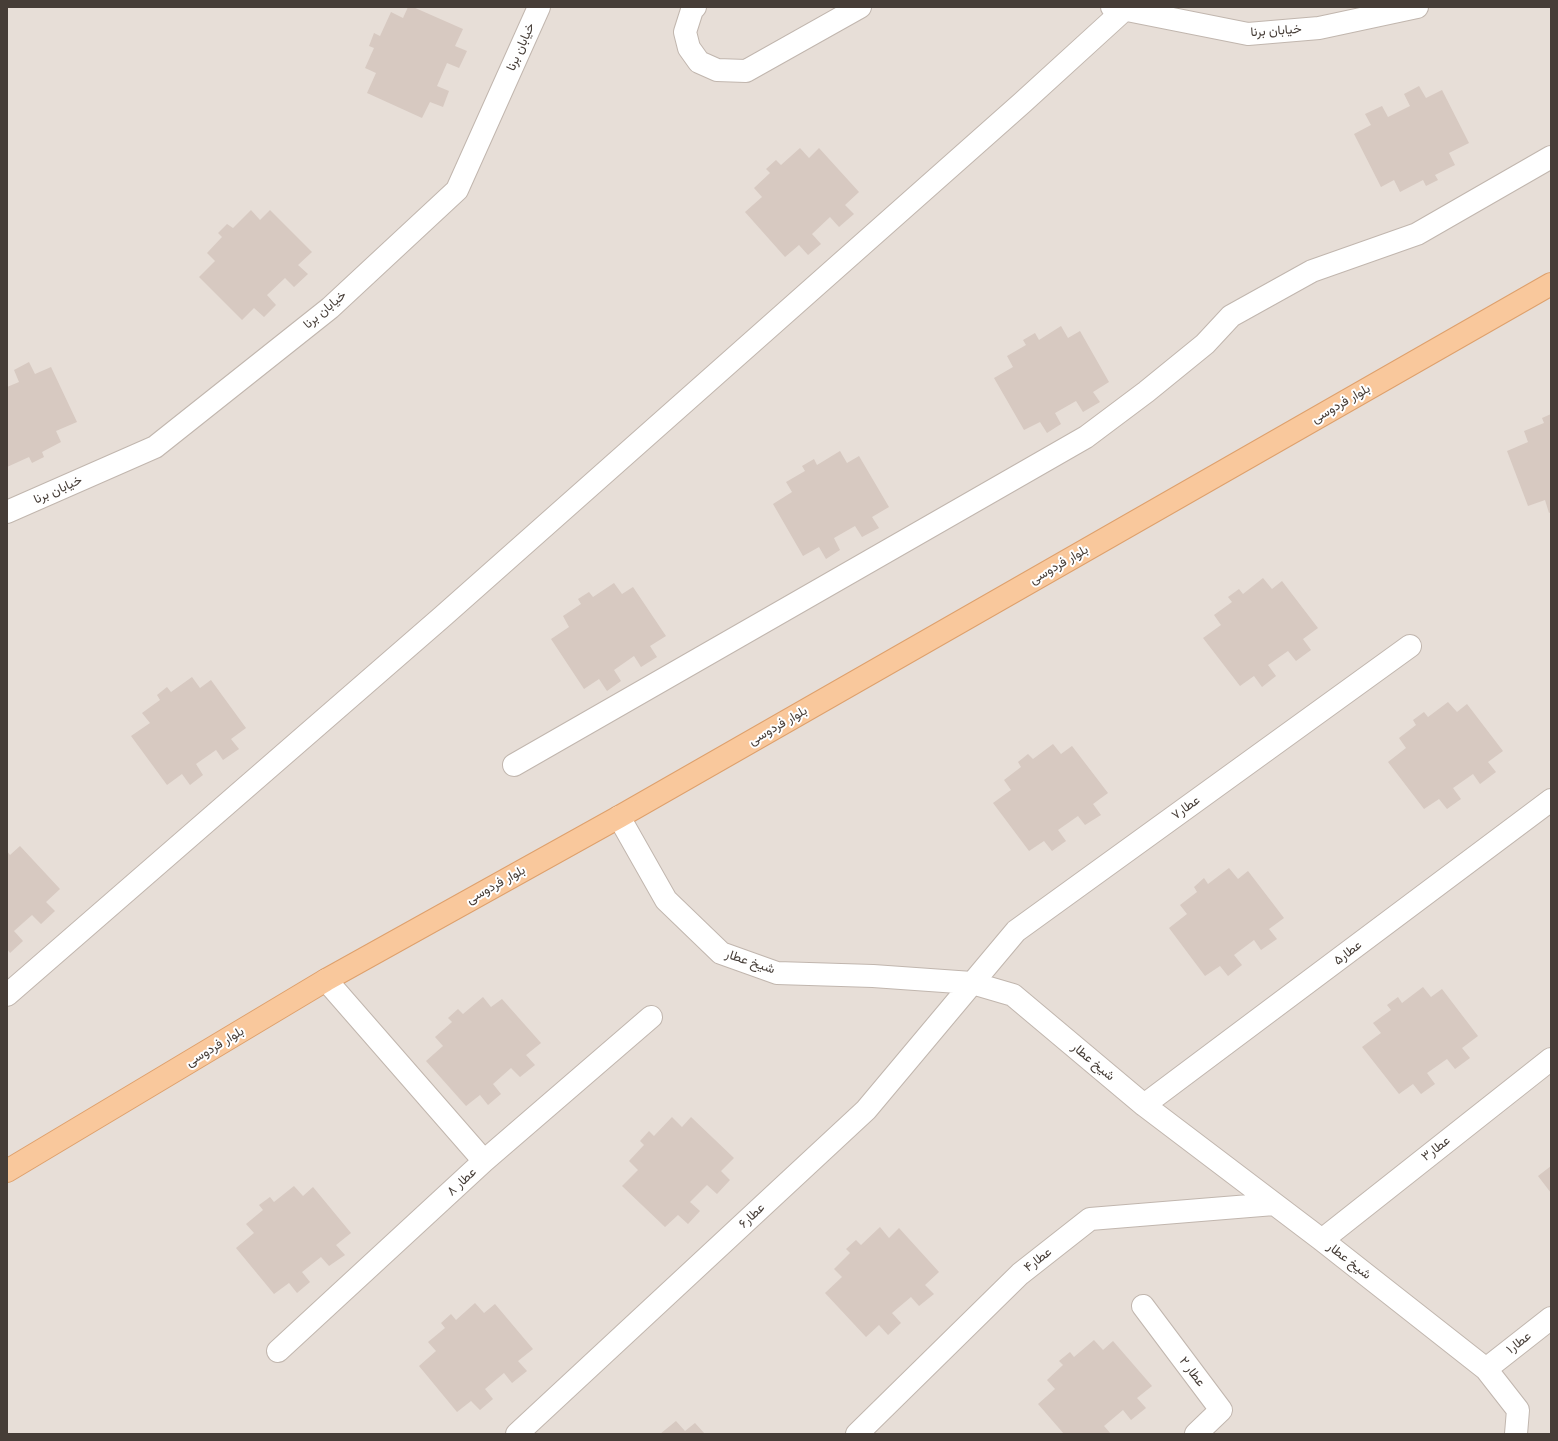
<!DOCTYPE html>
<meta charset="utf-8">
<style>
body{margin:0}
#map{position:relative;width:1558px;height:1441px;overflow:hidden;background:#f3ede8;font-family:"Space Grotesk",sans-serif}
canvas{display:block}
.frame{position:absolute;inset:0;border:8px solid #463d37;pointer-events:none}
</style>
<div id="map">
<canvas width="1558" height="1441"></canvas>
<div class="frame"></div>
</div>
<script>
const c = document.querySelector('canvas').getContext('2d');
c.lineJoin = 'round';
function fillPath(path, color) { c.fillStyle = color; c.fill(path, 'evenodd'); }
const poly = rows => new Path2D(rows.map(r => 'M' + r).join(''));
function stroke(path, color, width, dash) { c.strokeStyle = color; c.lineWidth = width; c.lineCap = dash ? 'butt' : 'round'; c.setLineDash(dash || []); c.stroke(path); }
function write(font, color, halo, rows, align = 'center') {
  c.font = font + ' "Space Grotesk",Vazirmatn,sans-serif'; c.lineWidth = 4; c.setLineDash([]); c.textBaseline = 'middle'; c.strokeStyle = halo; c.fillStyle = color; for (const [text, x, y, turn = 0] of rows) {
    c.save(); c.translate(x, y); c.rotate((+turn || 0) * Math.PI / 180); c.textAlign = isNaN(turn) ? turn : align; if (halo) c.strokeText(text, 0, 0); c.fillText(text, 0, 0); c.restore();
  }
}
const residential = poly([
 [7,7,1551,7,1551,1434,7,1434]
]);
const building = poly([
 [408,7,413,7,463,29,455,46,467,51,459,68,447,63,437,86,449,91,443,107,430,102,422,118,367,93,376,73,365,68,374,48,369,46,374,33,380,36,391,12,403,18],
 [1419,86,1426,98,1442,90,1469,143,1449,153,1455,165,1435,175,1438,180,1426,186,1423,180,1400,192,1394,180,1381,187,1354,134,1371,125,1365,114,1382,106,1388,117,1410,106,1404,94],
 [800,148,809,158,819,148,859,192,845,205,854,214,839,227,830,217,812,234,821,244,808,255,799,245,785,257,745,212,762,197,754,188,770,173,766,169,776,160,781,165],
 [251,210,260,220,270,210,312,252,298,265,308,274,294,287,285,278,267,295,276,305,264,317,254,308,242,320,199,277,215,261,207,253,222,237,218,233,227,224,233,228],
 [1061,326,1068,338,1080,331,1109,382,1093,392,1100,402,1083,412,1076,401,1055,413,1061,424,1047,433,1040,422,1024,430,994,378,1013,367,1007,356,1026,345,1023,340,1035,333,1039,340],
 [29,362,35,374,51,367,77,422,56,431,61,442,42,452,44,457,32,463,29,457,7,467,7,387,19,382,14,370],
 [1551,414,1551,512,1549,513,1545,500,1528,506,1507,451,1528,442,1524,431,1544,423,1542,418],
 [840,451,847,463,859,456,889,507,872,517,879,528,862,537,855,526,834,538,840,550,826,559,819,547,803,556,773,504,792,492,786,482,805,471,802,466,814,459,817,465],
 [1263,578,1272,589,1282,581,1318,628,1303,639,1311,650,1296,661,1288,651,1268,665,1276,676,1262,687,1254,676,1240,686,1203,638,1221,625,1214,615,1232,602,1228,597,1239,589,1243,594],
 [614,583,622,594,633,587,666,636,650,646,657,657,641,667,634,656,614,670,621,681,607,691,599,679,584,689,551,639,569,627,563,616,581,604,578,599,589,592,593,597],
 [192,677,200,688,211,680,246,728,231,739,239,749,223,760,216,750,196,764,203,775,190,785,182,774,167,785,131,736,150,723,142,713,160,700,157,695,167,687,171,692],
 [1448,702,1457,712,1467,704,1503,751,1488,762,1496,772,1480,784,1473,774,1453,788,1461,799,1447,809,1439,799,1424,809,1388,762,1406,748,1399,738,1416,725,1413,720,1424,712,1428,717],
 [1053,744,1061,754,1072,746,1108,793,1093,804,1101,815,1085,825,1078,816,1058,830,1066,841,1052,851,1044,841,1029,851,993,803,1011,790,1004,780,1021,767,1018,762,1028,754,1033,759],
 [20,846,60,889,46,902,55,911,41,924,32,915,14,931,23,941,10,953,7,949,7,851,10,855],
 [1229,868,1238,879,1248,871,1284,918,1269,929,1277,939,1261,950,1254,940,1234,955,1242,965,1228,976,1220,966,1205,976,1169,928,1187,914,1180,905,1197,892,1194,887,1204,878,1208,884],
 [1423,987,1431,997,1442,989,1478,1036,1462,1048,1470,1058,1455,1069,1447,1059,1427,1073,1435,1084,1421,1094,1413,1084,1399,1094,1362,1047,1381,1033,1373,1023,1391,1010,1387,1005,1398,997,1402,1003],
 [483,997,491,1007,502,999,541,1043,526,1055,535,1065,520,1077,511,1068,493,1084,501,1094,488,1105,480,1095,466,1106,426,1061,443,1046,435,1037,452,1022,448,1018,458,1009,463,1014],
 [672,1117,682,1127,691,1117,734,1158,721,1171,730,1180,717,1194,707,1185,690,1202,700,1211,688,1224,678,1215,665,1227,622,1186,638,1170,629,1161,644,1145,640,1141,649,1131,654,1136],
 [1551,1166,1551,1193,1538,1176],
 [294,1186,303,1196,313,1187,351,1233,336,1245,345,1255,329,1266,321,1257,302,1272,310,1282,297,1293,289,1283,274,1294,236,1248,254,1233,246,1224,263,1210,259,1205,270,1197,274,1202],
 [880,1227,889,1238,899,1228,939,1272,925,1285,934,1294,919,1306,911,1297,892,1313,901,1323,888,1335,879,1325,866,1337,825,1293,842,1277,834,1269,850,1253,846,1249,856,1240,861,1245],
 [475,1303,484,1313,495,1304,533,1349,518,1361,527,1371,512,1383,504,1373,485,1389,493,1399,480,1410,471,1401,457,1412,419,1366,436,1351,428,1342,445,1328,441,1323,451,1314,456,1320],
 [1094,1340,1103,1350,1113,1341,1152,1386,1137,1398,1146,1408,1131,1420,1123,1410,1104,1426,1111,1434,1064,1434,1038,1404,1055,1389,1047,1380,1063,1365,1059,1361,1070,1352,1074,1357],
 [676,1421,685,1431,695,1423,705,1434,660,1434]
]);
const minor = poly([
 [695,7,692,10,685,32,689,48,699,62,717,70,746,71,860,7],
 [1112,7,1248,34,1319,28,1417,7],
 [7,512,155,447,330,308,457,190,539,7],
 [514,765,1086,437,1146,392,1205,344,1231,316,1312,271,1417,234,1551,157],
 [619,817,666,900,721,953,777,973,873,976,972,983,1013,995,1144,1105,1322,1240,1486,1369,1518,1410,1516,1434],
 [326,980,484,1161],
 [7,995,442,617,1022,103,1124,10],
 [1144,1105,1551,800],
 [1322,1240,1551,1059],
 [1143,1306,1221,1410,1196,1434],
 [278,1351,484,1161,651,1017],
 [1486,1369,1551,1318],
 [517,1434,866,1110,1016,931,1410,646],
 [857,1434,1020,1274,1090,1219,1274,1204]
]);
const major = poly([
 [7,1171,326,980,619,817,1551,284]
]);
const streetNames = [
 ["خیابان برنا",1276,31,-4],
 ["خیابان برنا",521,47,-66],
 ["خیابان برنا",325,310,-40],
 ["بلوار فردوسی",1341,404,-30],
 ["خیابان برنا",58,490,-24],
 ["بلوار فردوسی",1059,565,-30],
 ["بلوار فردوسی",778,726,-30],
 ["عطار۷",1186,808,-36],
 ["بلوار فردوسی",496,885,-29],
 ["عطار۵",1348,953,-37],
 ["شیخ عطار",750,962,19],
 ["بلوار فردوسی",215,1047,-31],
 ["شیخ عطار",1093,1062,40],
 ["عطار۳",1436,1149,-38],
 ["عطار ۸",462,1182,-43],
 ["عطار۶",752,1216,-43],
 ["عطار۴",1038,1260,-38],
 ["شیخ عطار",1349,1261,38],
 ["عطار۱",1519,1343,-38],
 ["عطار ۲",1192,1372,53]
];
fillPath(residential, '#e7ded7');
fillPath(building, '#d7c9c1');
stroke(minor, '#c1b6ae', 24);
stroke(major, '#dea06c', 24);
stroke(minor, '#fff', 22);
stroke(major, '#f9c89c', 22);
write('13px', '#463d37', '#fff', streetNames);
</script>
